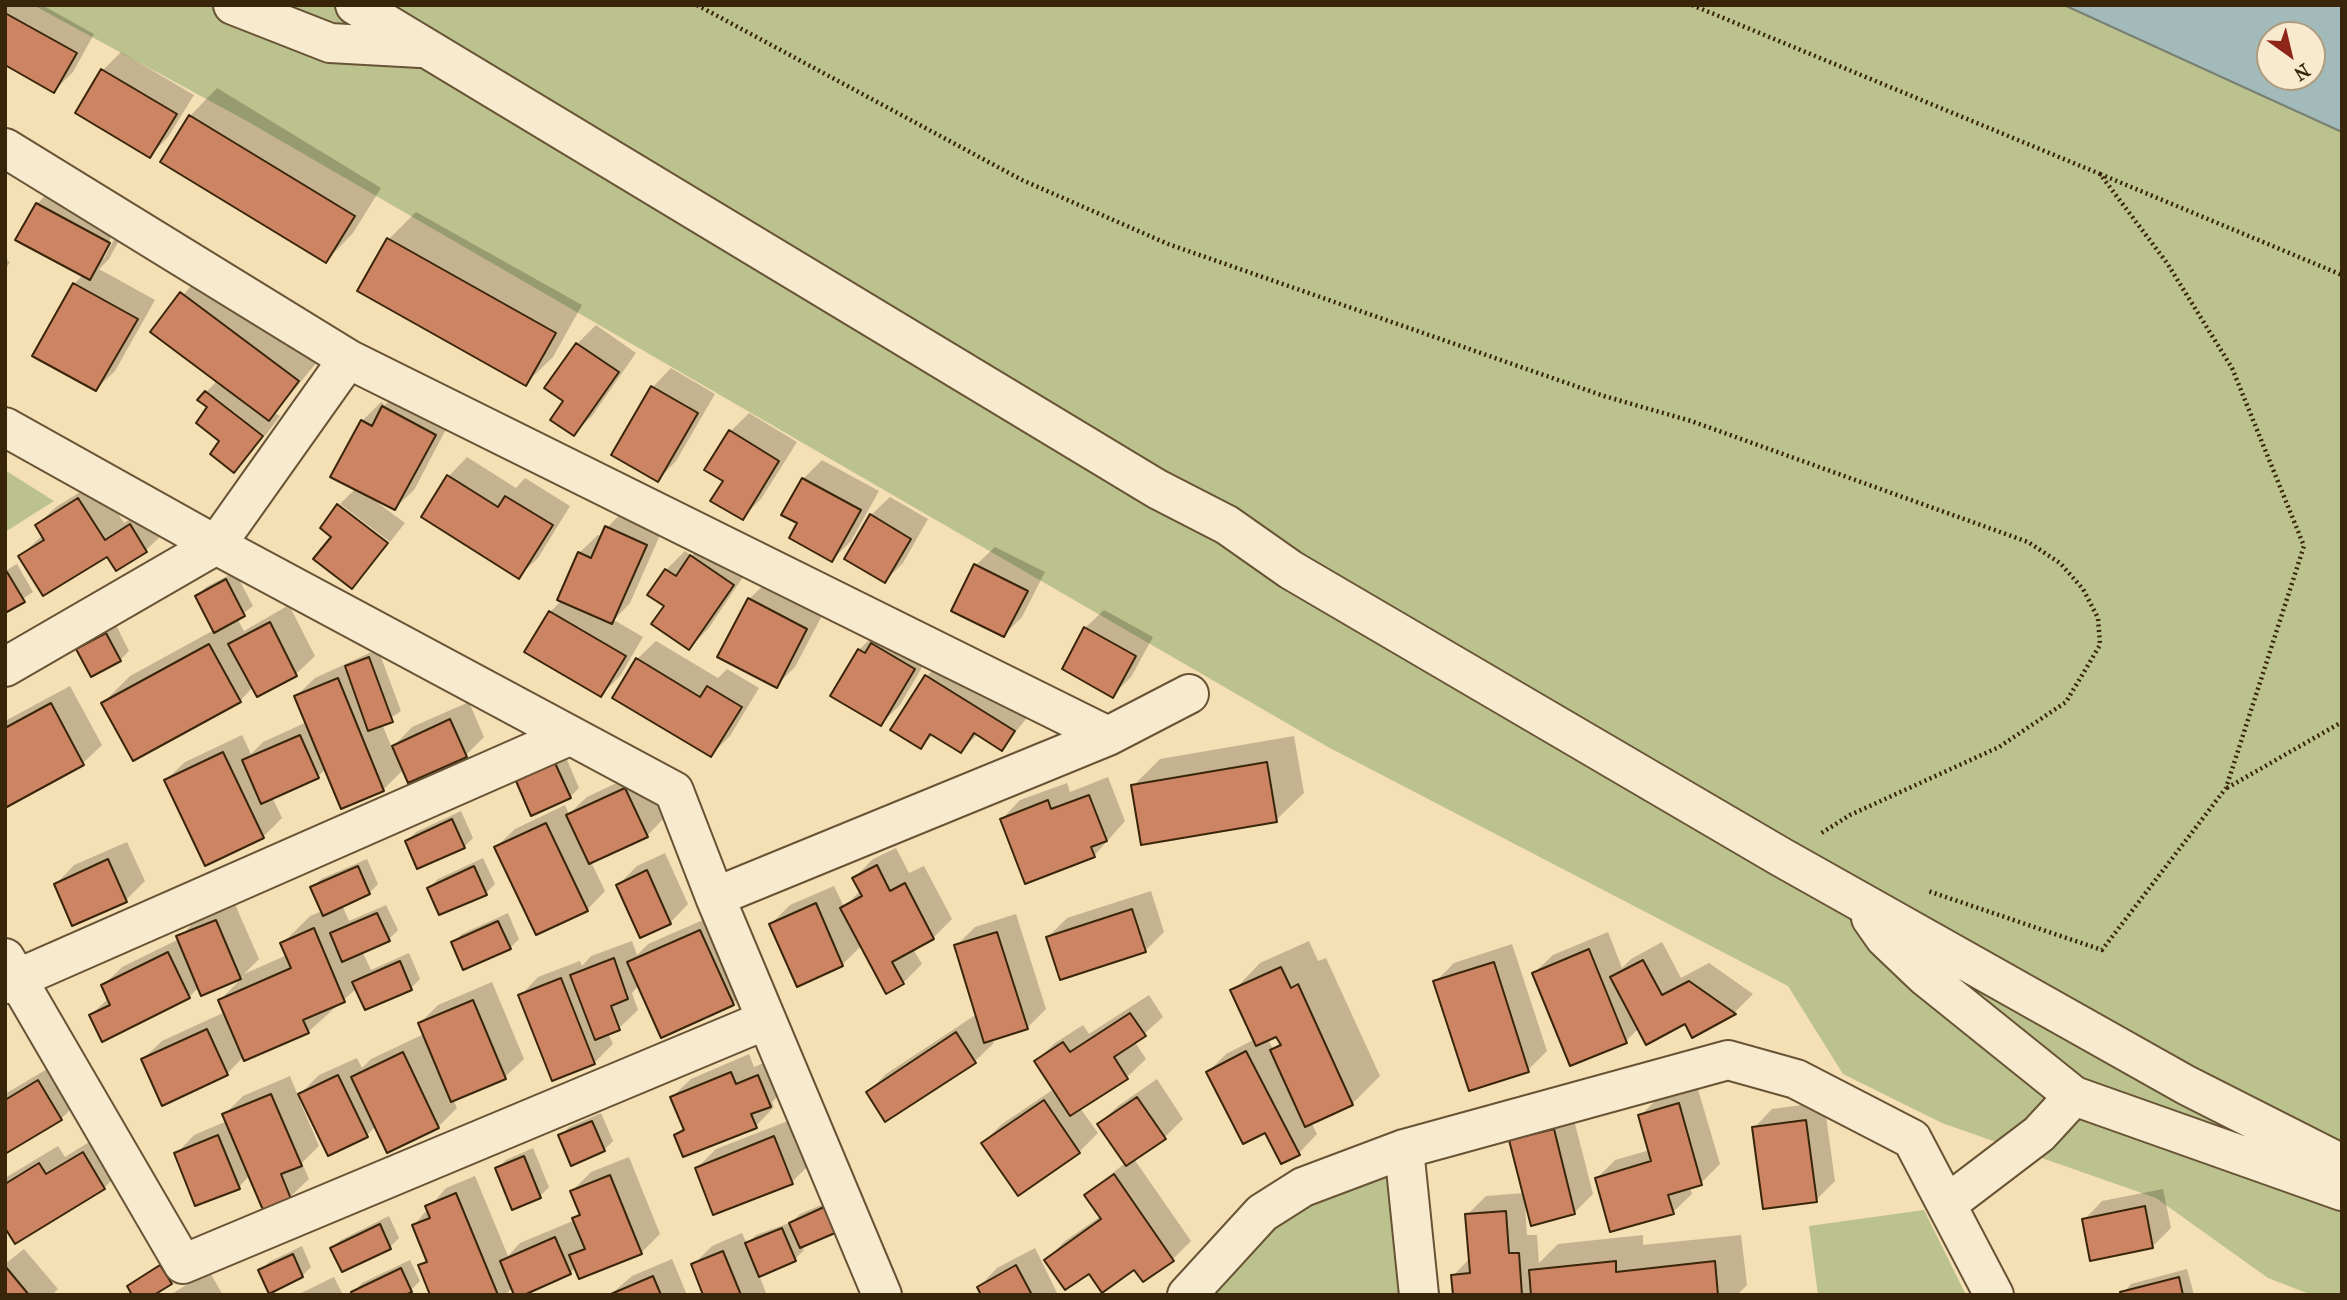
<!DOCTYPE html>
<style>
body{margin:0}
#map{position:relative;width:2347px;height:1300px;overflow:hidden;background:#f5dfb5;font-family:"IM FELL French Canon",serif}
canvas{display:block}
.frame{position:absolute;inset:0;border:7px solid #39260a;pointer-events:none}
.north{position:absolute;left:2256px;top:21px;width:70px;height:70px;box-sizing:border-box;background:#f8eacf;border:2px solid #ac9c80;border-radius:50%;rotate:146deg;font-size:19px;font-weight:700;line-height:28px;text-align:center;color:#39260a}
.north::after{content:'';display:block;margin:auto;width:24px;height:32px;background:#8f2418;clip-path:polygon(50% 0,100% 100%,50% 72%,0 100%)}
</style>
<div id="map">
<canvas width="2347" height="1300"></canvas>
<div class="frame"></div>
<div class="north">N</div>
</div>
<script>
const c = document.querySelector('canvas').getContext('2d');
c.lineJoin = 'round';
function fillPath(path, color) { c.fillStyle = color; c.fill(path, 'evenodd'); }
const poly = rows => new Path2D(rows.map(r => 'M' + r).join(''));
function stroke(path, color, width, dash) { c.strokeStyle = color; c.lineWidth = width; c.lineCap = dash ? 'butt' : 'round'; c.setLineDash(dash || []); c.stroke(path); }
const green = poly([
 [33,5,2064,5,2342,131,2342,1295,2312,1295,2268,1278,2156,1198,1942,1123,1843,1074,1788,986,1328,747,245,120],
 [5,470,54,501,5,532],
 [1397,1170,1404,1295,1216,1295,1214,1292,1272,1230,1306,1206],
 [1924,1210,1966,1295,1818,1295,1809,1226]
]);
const water = poly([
 [2064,5,2342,5,2342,132,2274,101,2064,5],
 [2270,35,2312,35,2312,77,2270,77,2270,35]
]);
const shadow = poly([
 [5,5,42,5,94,34,73,72,54,91,5,63],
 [121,52,194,95,168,137,150,156,102,71],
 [217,88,381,188,353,233,326,261,190,116],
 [56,185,128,224,109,259,99,269,155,300,115,371,96,389,74,284,84,274,37,204],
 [113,234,116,236,104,258,100,258],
 [416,212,582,305,553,357,525,384,389,239],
 [5,259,10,262,5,270],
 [200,275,317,362,275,413,280,416,265,436,215,397,215,401,263,438,234,471,206,392,218,380,153,332],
 [596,325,636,353,592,416,573,434,566,401,577,344],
 [671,368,715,394,676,461,658,480,614,454,653,387],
 [402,388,453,416,414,490,395,508,374,500,405,523,390,542,340,504,356,488,362,421,381,402,385,405],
 [749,413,797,442,761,499,742,518,725,480,731,431],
 [467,457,516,488,525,478,570,506,538,558,519,576,423,517,449,476],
 [822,460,879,491,851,541,832,560,803,479],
 [98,481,124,523,150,507,165,532,146,550,108,555,20,556,43,535,37,525,56,507],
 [890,497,928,519,903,563,885,581,871,515],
 [339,507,388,545,352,587,333,536],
 [625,509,664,526,630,603,614,620,643,637,620,676,601,695,550,612,562,600,579,553,598,535,603,537,607,528],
 [710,537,751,565,708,629,689,648,666,605,666,570,685,551,692,556],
 [995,547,1045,572,1022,617,1004,635,976,565],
 [17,564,33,592,5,611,5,571],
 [235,572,253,606,237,618,244,631,289,605,315,656,296,674,253,687,240,701,103,703,130,676,214,630,197,596,206,587],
 [768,581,825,610,795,667,777,685,749,599],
 [1104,610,1153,637,1131,677,1113,695,1085,628],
 [116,625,129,651,120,660,78,649,87,640],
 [878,631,932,650,900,705,881,724,832,695,859,650],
 [656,641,718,678,727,669,759,688,730,736,711,755,637,659],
 [378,649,401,711,382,724,392,748,412,727,469,702,484,737,466,755,404,769,383,790,326,769,318,776,272,797,282,818,263,837,166,780,185,762,242,735,251,754,263,742,307,722,296,696,315,678],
 [945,658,1032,712,1002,748,978,734,961,751,934,734,921,747,927,676],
 [70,686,102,745,83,763,5,806,5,721],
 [1294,736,1304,793,1276,820,1133,786,1160,759],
 [565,755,579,788,570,797,518,781,527,772],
 [644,770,665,817,647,836,591,862,605,891,587,910,496,847,515,829,565,805,569,814,587,797],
 [1108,777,1125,821,1094,856,1002,819,1020,800,1067,783,1070,792],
 [461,811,473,838,464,847,407,841,416,832],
 [127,842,145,881,126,900,73,923,56,884,74,865],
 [896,848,909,873,924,866,952,919,933,938,913,949,922,964,903,983,862,945,842,965,771,924,790,905,834,886,844,907,861,890,854,878,873,859],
 [665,853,688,904,670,923,618,885,637,866],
 [483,858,495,884,486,893,429,888,438,879],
 [367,859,378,884,369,893,342,905,349,921,386,905,398,930,389,939,362,951,371,970,409,953,420,979,411,988,366,1008,357,988,308,1032,244,1056,227,1074,143,1059,162,1041,225,1012,220,1000,244,976,202,994,199,987,189,997,91,1015,109,998,103,986,122,967,179,939,197,918,234,902,259,959,244,974,287,955,282,944,310,916,322,911,312,888,321,879],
 [1151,891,1164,932,1145,951,1048,937,1067,918],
 [508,913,519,939,510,948,453,943,462,934],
 [719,913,751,985,733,1004,639,985,632,993,638,1010,619,1028,608,1033,613,1044,594,1063,520,996,538,977,580,961,582,966,591,956,632,941,637,955,648,944],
 [1016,914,1046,1009,1027,1028,991,1039,994,1043,975,1061,886,1120,868,1092,886,1074,977,1014,956,946,975,927],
 [1608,932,1622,968,1631,959,1662,942,1681,978,1709,963,1753,994,1734,1013,1693,1035,1685,1021,1639,1028,1626,1041,1534,973,1553,955],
 [1309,941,1318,961,1326,958,1380,1076,1352,1104,1311,1122,1317,1134,1299,1153,1266,1130,1208,1072,1226,1054,1255,1039,1233,991,1260,963],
 [1277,1034,1281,1042,1273,1049,1268,1039],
 [1512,944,1547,1051,1528,1070,1435,982,1454,963],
 [492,982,524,1059,505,1077,453,1099,457,1108,438,1127,376,1126,367,1135,302,1098,299,1099,319,1146,302,1163,309,1179,290,1197,264,1208,250,1175,239,1187,176,1154,194,1135,227,1121,224,1115,243,1096,290,1076,298,1096,319,1075,357,1058,362,1068,371,1059,424,1034,420,1023,438,1005],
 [1149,995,1163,1017,1135,1042,1146,1059,1127,1077,1080,1108,1098,1133,1079,1152,983,1143,1002,1124,1054,1089,1036,1061,1055,1043,1083,1025,1089,1034],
 [749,1054,754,1067,777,1057,788,1086,772,1102,774,1107,756,1126,676,1135,684,1127,672,1097,691,1079],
 [57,1063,80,1100,61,1119,5,1152,5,1094],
 [1157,1079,1183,1119,1165,1137,1134,1159,1191,1241,1173,1259,1135,1268,1089,1271,1046,1260,1065,1241,1101,1216,1086,1195,1125,1163,1099,1124,1118,1106],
 [1697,1086,1720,1164,1701,1183,1690,1187,1692,1194,1673,1212,1596,1179,1615,1160,1650,1150,1640,1116,1659,1097],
 [1824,1102,1835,1181,1816,1200,1754,1128,1772,1109],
 [1572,1112,1593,1194,1574,1213,1525,1205,1527,1235,1537,1235,1539,1263,1558,1244,1643,1235,1643,1245,1741,1235,1747,1285,1737,1295,1455,1295,1453,1276,1470,1258,1467,1215,1486,1196,1524,1193,1511,1141,1529,1122],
 [601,1113,613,1141,604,1150,560,1136,569,1127],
 [793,1119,810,1164,792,1182,697,1168,716,1149],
 [102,1134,123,1169,104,1188,5,1232,5,1178,58,1146,65,1157],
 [533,1148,549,1187,540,1196,497,1169,506,1160],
 [629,1157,660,1234,641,1253,576,1267,570,1273,513,1287,505,1295,432,1295,420,1266,428,1258,414,1225,446,1188,475,1176,508,1256,520,1243,575,1220,581,1211,572,1191,591,1172],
 [2163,1189,2171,1228,2152,1247,2084,1220,2102,1201],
 [833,1200,843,1222,834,1231,802,1245,804,1250,795,1259,759,1275,766,1293,764,1295,705,1295,693,1265,712,1246,742,1233,747,1244,756,1235,792,1222,800,1214],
 [389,1216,399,1238,390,1247,342,1270,332,1248,341,1240],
 [302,1246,311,1267,302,1276,260,1271,269,1262],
 [1035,1248,1058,1295,983,1295,979,1287,997,1268],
 [24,1249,58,1289,52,1295,5,1295,5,1264],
 [169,1258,179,1274,171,1282,129,1286],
 [672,1259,687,1295,610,1295,632,1276],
 [410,1260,420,1281,411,1290,353,1292,362,1283],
 [2187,1269,2194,1295,2122,1295,2131,1284],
 [209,1271,223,1295,170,1295],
 [334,1277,343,1295,297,1295]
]);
const building = poly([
 [5,13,77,53,54,93,5,65,5,13],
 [101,69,177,114,150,158,75,113,101,69],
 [189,115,355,216,326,263,160,162,189,115],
 [36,203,110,243,90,280,15,240,36,203],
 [387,238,556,333,526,386,357,291,387,238],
 [73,283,138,319,96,391,32,356,73,283],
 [180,292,299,381,269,421,150,332,180,292],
 [576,343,619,372,574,436,550,420,563,401,544,388,576,343],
 [651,386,698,413,658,482,611,455,651,386],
 [205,391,263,436,234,473,210,454,219,441,196,423,207,407,197,400,205,391],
 [382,406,436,435,395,510,330,477,361,420,372,426,382,406],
 [729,430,779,461,743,520,710,501,723,481,704,470,729,430],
 [447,475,498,507,505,496,553,525,519,579,421,517,447,475],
 [802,478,861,510,832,562,789,538,797,523,781,515,802,478],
 [78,498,105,540,130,524,147,552,116,571,107,557,43,596,18,556,44,540,35,525,78,498],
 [337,504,388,543,352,589,313,559,331,537,320,528,337,504],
 [870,514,911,539,885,583,844,559,870,514],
 [605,526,647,545,612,624,557,600,578,552,591,558,605,526],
 [690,555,734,585,689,650,651,624,664,606,647,595,665,569,676,576,690,555],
 [974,564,1028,591,1004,637,951,611,974,564],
 [7,572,25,602,5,613,5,573,7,572],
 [226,579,245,616,214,633,195,596,226,579],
 [748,598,807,629,777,688,717,657,748,598],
 [549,611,626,656,601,697,524,652,549,611],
 [270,622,297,676,257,697,228,644,270,622],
 [1084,627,1136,656,1113,698,1062,669,1084,627],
 [106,633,121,661,91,677,76,649,106,633],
 [871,643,915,669,881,726,830,696,858,649,865,653,871,643],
 [209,644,241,702,133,761,101,703,209,644],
 [369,657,393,722,368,731,345,666,369,657],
 [636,658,700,697,707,686,742,707,711,757,612,698,636,658],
 [925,675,1015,731,1002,751,974,733,961,753,930,734,921,749,890,730,925,675],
 [338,678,384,791,341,809,294,696,338,678],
 [51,703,84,765,5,808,5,728,51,703],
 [450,719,467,757,408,783,392,746,450,719],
 [300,735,319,778,261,804,242,760,300,735],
 [223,752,264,838,205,866,164,780,223,752],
 [1267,762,1277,822,1141,845,1131,785,1267,762],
 [555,763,571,798,531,816,516,781,555,763],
 [625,788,648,837,589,864,566,815,625,788],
 [1089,795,1107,841,1091,847,1095,857,1025,884,1000,819,1048,800,1051,809,1089,795],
 [452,819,465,848,417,869,405,841,452,819],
 [546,823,588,911,536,935,494,847,546,823],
 [108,859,127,902,72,926,54,884,108,859],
 [877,865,890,891,905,883,934,939,892,962,904,984,886,994,840,908,862,896,852,878,877,865],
 [358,866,370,894,323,916,310,887,358,866],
 [474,866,487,895,439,915,427,888,474,866],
 [647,870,671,924,640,938,616,885,647,870],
 [816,903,843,966,797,987,769,924,816,903],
 [1132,909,1146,952,1060,980,1046,937,1132,909],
 [377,913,390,941,342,962,330,933,377,913],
 [216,920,241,979,201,996,176,936,216,920],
 [498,921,511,949,463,970,451,942,498,921],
 [314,928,345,1002,303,1020,309,1033,244,1061,218,1000,291,968,280,943,314,928],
 [700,930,734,1005,661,1038,627,962,700,930],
 [997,932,1028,1029,984,1043,954,945,997,932],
 [1589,949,1627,1043,1570,1066,1532,973,1589,949],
 [168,952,190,998,102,1042,89,1015,110,1005,101,985,168,952],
 [614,958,628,999,611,1006,620,1030,595,1040,570,975,614,958],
 [1643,960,1662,995,1689,981,1736,1014,1692,1038,1685,1024,1646,1045,1610,977,1643,960],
 [400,961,412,990,365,1010,352,982,400,961],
 [1494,962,1529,1072,1469,1091,1433,981,1494,962],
 [1281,967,1291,988,1298,984,1353,1105,1305,1127,1270,1050,1281,1045,1276,1037,1256,1046,1230,990,1281,967],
 [561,978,595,1064,552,1081,518,995,561,978],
 [473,1000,506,1079,451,1102,418,1023,473,1000],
 [1130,1013,1146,1036,1114,1057,1128,1079,1070,1116,1034,1061,1063,1042,1070,1052,1130,1013],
 [207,1029,228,1075,162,1106,141,1059,207,1029],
 [956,1032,976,1063,885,1122,866,1092,956,1032],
 [1246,1051,1300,1155,1281,1164,1265,1133,1243,1144,1206,1072,1246,1051],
 [403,1052,439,1128,387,1153,351,1077,403,1052],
 [731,1072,736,1084,758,1075,771,1107,751,1114,757,1128,683,1157,674,1135,684,1130,670,1097,731,1072],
 [338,1075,368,1137,328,1156,298,1094,338,1075],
 [38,1080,62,1120,5,1154,5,1100,38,1080],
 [271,1094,302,1166,281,1174,291,1199,263,1210,222,1114,271,1094],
 [1137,1097,1166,1139,1126,1166,1097,1124,1137,1097],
 [1044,1100,1080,1153,1018,1196,981,1143,1044,1100],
 [1679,1103,1702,1185,1668,1195,1674,1214,1610,1232,1595,1178,1651,1161,1638,1115,1679,1103],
 [1806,1120,1817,1202,1763,1209,1752,1127,1806,1120],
 [592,1121,605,1151,571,1166,558,1135,592,1121],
 [1554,1129,1575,1214,1531,1226,1509,1140,1554,1129],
 [218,1135,240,1189,195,1206,174,1153,218,1135],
 [774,1136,793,1184,713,1215,695,1168,774,1136],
 [83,1152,105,1189,15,1244,5,1228,5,1184,39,1163,46,1174,83,1152],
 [524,1156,541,1198,512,1210,495,1168,524,1156],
 [1114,1174,1174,1261,1143,1282,1134,1270,1102,1293,1089,1274,1065,1290,1044,1260,1101,1219,1084,1195,1114,1174],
 [610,1175,642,1254,579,1279,569,1255,585,1249,572,1218,580,1215,570,1191,610,1175],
 [456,1193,498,1295,430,1295,418,1265,427,1262,412,1225,430,1218,425,1206,456,1193],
 [2145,1206,2153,1248,2090,1261,2082,1219,2145,1206],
 [824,1207,835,1233,800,1248,789,1223,824,1207],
 [1506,1211,1509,1253,1519,1253,1522,1295,1453,1295,1451,1275,1470,1273,1465,1214,1506,1211],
 [380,1224,391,1249,342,1272,330,1248,380,1224],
 [782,1228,796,1261,759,1277,745,1243,782,1228],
 [555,1237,571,1274,524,1295,514,1295,500,1261,555,1237],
 [723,1251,741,1295,703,1295,691,1264,723,1251],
 [293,1254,303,1277,269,1294,258,1270,293,1254],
 [1616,1261,1616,1272,1715,1261,1718,1295,1531,1295,1529,1270,1616,1261],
 [160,1265,172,1284,154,1295,132,1295,127,1286,160,1265],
 [1016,1265,1032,1295,981,1295,977,1287,1016,1265],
 [5,1266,29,1295,5,1295,5,1266],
 [401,1268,412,1292,405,1295,352,1295,351,1292,401,1268],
 [653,1276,661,1295,611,1294,653,1276],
 [2179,1277,2183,1295,2121,1295,2120,1292,2179,1277]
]);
const path = poly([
 [697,5,1022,180,1168,244,1604,396,1691,421,2028,542,2060,563,2083,589,2098,618,2100,645,2066,702,1999,747,1850,815,1820,834],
 [1692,5,2100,174,2167,263,2232,368,2304,546,2226,788,2102,950,1928,891],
 [2100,174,2342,275],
 [2227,788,2342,722]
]);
const minor = poly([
 [233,5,330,43,420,48],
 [355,5,1157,489,1227,525,1291,570,1781,857,2186,1085,2342,1164],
 [5,148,348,359,1108,736],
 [5,427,216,545,674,791,715,897,882,1295],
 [5,667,216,545,348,359],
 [715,897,1108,736,1189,694],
 [1871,918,1885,938,1926,977,2074,1096,2342,1191],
 [5,958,183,1264,766,1020],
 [5,984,569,736],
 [1404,1149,1419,1295],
 [1947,1204,2039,1134,2074,1096],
 [1187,1295,1262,1213,1303,1187,1404,1149,1728,1060,1796,1079,1912,1139,1994,1295]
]);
fillPath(green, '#bcc28d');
fillPath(water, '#a2bab9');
stroke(water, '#787f73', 2);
fillPath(shadow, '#0003');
fillPath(building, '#cd8463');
stroke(building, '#39260a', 2);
stroke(minor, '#685435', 42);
stroke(path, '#39260a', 4.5, [2, 3.5]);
stroke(minor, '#f8eacf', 38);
</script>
